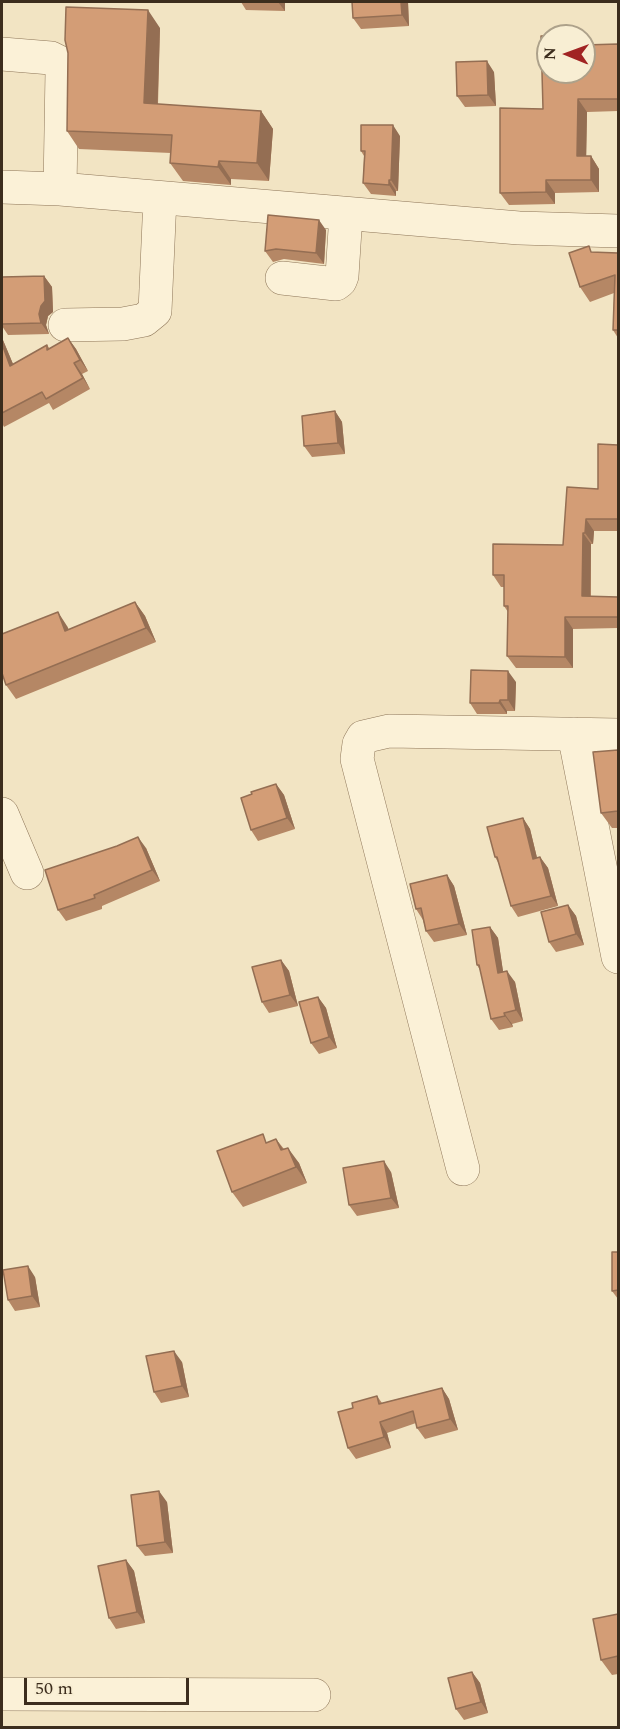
<!DOCTYPE html>
<style>
body{margin:0}
#map{position:relative;width:620px;height:1729px;overflow:hidden;background:#f2e4c3;font-family:Spectral,serif}
canvas{display:block}
.frame{position:absolute;inset:0;border:3px solid #3c2d1d;pointer-events:none}
.north{position:absolute;left:536px;top:24px;width:60px;height:60px;box-sizing:border-box;background:#f8eed3;border:2px solid #ada18a;border-radius:50%;rotate:271deg;font-size:16px;font-weight:700;line-height:24px;text-align:center;color:#3c2d1d}
.north::after{content:'';display:block;margin:auto;width:21px;height:27px;background:#a12423;clip-path:polygon(50% 0,100% 100%,50% 72%,0 100%)}
.scale{position:absolute;left:24px;top:1678px;width:165px;height:27px;box-sizing:border-box;border:3px solid #3c2d1d;border-top:0;padding-left:8px;font-size:18px;line-height:21px;white-space:nowrap;color:#3c2d1d;-webkit-text-stroke:4px #f8eed3;paint-order:stroke}
</style>
<div id="map">
<canvas width="620" height="1729"></canvas>
<div class="frame"></div>
<div class="north">N</div>
<div class="scale">50 m</div>
</div>
<script>
const c = document.querySelector('canvas').getContext('2d');
c.lineJoin = 'round';
const poly = rows => new Path2D(rows.map(r => 'M' + r).join(''));
function stroke(path, color, width, dash) { c.strokeStyle = color; c.lineWidth = width; c.lineCap = dash ? 'butt' : 'round'; c.setLineDash(dash || []); c.stroke(path); }
function fillPath(path, color) { c.fillStyle = color; c.fill(path, 'evenodd'); }
const minor = poly([
 [2,54,51,58,59,62,62,71,60,189],
 [2,187,60,189,519,228,618,231],
 [282,278,336,284,340,281,342,276,346,214],
 [65,325,123,324,144,320,155,311,160,198],
 [574,734,618,957],
 [2,814,27,873],
 [463,1169,357,759,359,744,363,737,389,731,618,735],
 [2,1694,314,1695]
]);
const wall = poly([
 [241,2,295,2,285,2,285,11,246,10],
 [352,2,408,2,409,26,361,29,353,18],
 [160,28,158,104,261,111,273,129,269,181,231,179,231,185,183,181,170,163,171,153,79,149,67,131],
 [576,35,576,36,548,36,548,72,584,72,584,45,618,44,618,111,587,112,586,156,591,156,599,169,599,192,555,193,555,204,509,205,500,193,500,108,543,109,541,36],
 [494,72,496,106,465,107,457,96],
 [400,136,398,191,396,191,396,196,371,194,363,183,364,156,361,151],
 [326,230,324,264,284,259,273,262,265,251],
 [593,252,618,253,618,338,613,330,614,293,590,302,580,287],
 [44,276,52,287,53,312,48,316,46,325,49,334,8,335,2,326,2,277],
 [2,338,13,364,47,345,50,349,68,338,76,349,88,371,82,374,90,389,53,410,49,403,4,427,2,423],
 [335,411,342,422,345,454,312,457,304,446],
 [618,445,618,531,594,531,593,544,591,544,591,597,618,597,618,628,573,629,573,668,516,668,507,656,508,612,504,606,504,587,501,587,493,575,563,545,598,489],
 [135,602,145,616,156,642,16,699,6,685,67,626,69,630],
 [516,682,515,711,507,711,507,714,477,714,470,703],
 [618,750,618,828,612,828,601,813],
 [276,784,284,795,295,829,258,841,251,830,252,794],
 [523,818,530,829,537,858,540,857,548,868,558,906,518,917,511,906,499,864,495,857],
 [146,848,160,881,102,906,102,909,66,921,58,910],
 [447,875,454,886,467,935,434,942,426,931,423,920,416,909],
 [568,905,576,916,584,945,556,952,549,942],
 [490,927,498,938,503,972,515,982,523,1021,512,1024,513,1027,499,1030,491,1019,480,970,477,965],
 [281,960,289,971,298,1006,269,1013,262,1002],
 [318,997,326,1008,337,1048,319,1054,311,1043],
 [276,1139,284,1149,299,1163,307,1183,243,1207,232,1192,269,1142],
 [391,1172,399,1208,357,1216,349,1205],
 [618,1252,618,1299,612,1291],
 [35,1277,40,1307,15,1311,8,1300],
 [182,1362,189,1397,161,1403,154,1392],
 [442,1388,449,1399,458,1430,425,1439,417,1428,416,1423,387,1433,391,1448,356,1459,348,1448,353,1408,377,1396,382,1403],
 [167,1502,173,1553,145,1556,137,1546],
 [126,1560,134,1571,145,1623,116,1629,109,1618],
 [618,1614,618,1674,612,1675,601,1660],
 [472,1672,480,1683,488,1713,464,1720,456,1709]
]);
const shadedWall = poly([
 [278,2,285,2,285,11],
 [401,2,408,2,409,26,402,15],
 [148,10,160,28,157,121,144,103],
 [487,61,494,72,496,106,488,95],
 [578,99,587,112,586,169,577,156],
 [261,111,273,129,269,181,257,163],
 [393,125,400,136,398,191,391,180],
 [591,156,599,169,599,192,591,180],
 [219,161,231,179,231,185,218,167],
 [389,180,396,191,396,196,389,185],
 [546,180,555,193,555,204,546,192],
 [319,220,326,230,324,264,316,253],
 [44,276,52,287,53,312,48,316,46,325,49,334,41,323,39,314],
 [2,338,3,340,18,376,10,366,2,344],
 [68,338,76,349,88,371,80,360],
 [74,363,82,374,90,389,83,378],
 [335,411,342,422,345,454,338,443],
 [586,519,594,531,593,544,585,533],
 [583,533,591,544,590,608,582,596],
 [135,602,145,616,156,642,146,628],
 [58,612,67,626,75,645,65,631],
 [565,617,573,629,573,668,565,657],
 [508,671,516,682,515,711,508,700],
 [500,700,507,711,507,714,499,703],
 [276,784,284,795,295,829,287,818],
 [523,818,530,829,540,870,533,859],
 [138,837,146,848,160,881,152,870],
 [540,857,548,868,558,906,551,896],
 [447,875,454,886,467,935,459,924],
 [568,905,576,916,584,945,576,934],
 [490,927,498,938,505,984,498,973],
 [281,960,289,971,298,1006,290,995],
 [507,971,515,982,523,1021,516,1010],
 [318,997,326,1008,337,1048,329,1037],
 [504,1013,512,1024,513,1027,505,1016],
 [276,1139,287,1155,281,1150],
 [288,1148,299,1163,307,1183,296,1167],
 [384,1161,391,1172,399,1208,391,1198],
 [28,1266,35,1277,40,1307,32,1296],
 [174,1351,182,1362,189,1397,182,1386],
 [442,1388,449,1399,458,1430,450,1419],
 [380,1422,387,1433,391,1448,384,1437],
 [159,1491,167,1502,173,1553,165,1542],
 [126,1560,134,1571,145,1623,137,1612],
 [472,1672,480,1683,488,1713,481,1702]
]);
const building = poly([
 [352,2,401,2,402,15,353,18,352,2],
 [66,7,148,10,144,103,261,111,257,163,219,161,218,167,170,163,172,135,67,131,68,53,65,40,66,7],
 [576,35,576,36,548,36,548,72,584,72,584,45,618,44,618,99,578,99,577,156,591,156,591,180,546,180,546,192,500,193,500,108,543,109,541,36,576,35],
 [487,61,488,95,457,96,456,62,487,61],
 [361,125,393,125,391,180,389,180,389,185,363,183,365,151,361,151,361,125],
 [268,215,319,220,316,253,276,249,265,251,268,215],
 [589,246,591,252,618,253,618,330,613,330,615,275,580,287,569,253,589,246],
 [44,276,45,301,41,306,39,314,41,323,2,324,2,277,44,276],
 [68,338,80,360,74,363,83,378,46,399,42,392,2,413,2,344,10,366,47,345,47,350,68,338],
 [335,411,338,443,304,446,302,416,335,411],
 [598,444,618,445,618,519,586,519,585,533,583,533,582,596,618,597,618,617,565,617,565,657,507,656,508,606,504,606,504,575,493,575,493,544,563,545,567,487,598,489,598,444],
 [135,602,146,628,6,685,2,673,2,634,58,612,65,631,135,602],
 [471,670,508,671,508,700,500,700,499,703,470,703,471,670],
 [618,750,618,811,601,813,593,752,618,750],
 [276,784,287,818,251,830,241,798,252,794,251,792,276,784],
 [523,818,533,859,540,857,551,896,511,906,497,857,495,857,487,827,523,818],
 [138,837,152,870,94,895,95,898,58,910,45,870,117,846,138,837],
 [447,875,459,924,426,931,421,908,416,909,410,884,447,875],
 [568,905,576,934,549,942,541,912,568,905],
 [490,927,498,973,507,971,516,1010,504,1013,505,1016,491,1019,479,965,477,965,472,930,490,927],
 [281,960,290,995,262,1002,252,967,281,960],
 [318,997,329,1037,311,1043,299,1002,318,997],
 [263,1134,266,1143,276,1139,281,1150,288,1148,296,1167,232,1192,217,1151,263,1134],
 [384,1161,391,1198,349,1205,343,1168,384,1161],
 [612,1252,618,1252,618,1290,612,1291,612,1252],
 [28,1266,32,1296,8,1300,3,1270,28,1266],
 [174,1351,182,1386,154,1392,146,1356,174,1351],
 [442,1388,450,1419,417,1428,413,1411,380,1422,384,1437,348,1448,338,1412,353,1408,352,1403,377,1396,379,1404,442,1388],
 [159,1491,165,1542,137,1546,131,1495,159,1491],
 [126,1560,137,1612,109,1618,98,1566,126,1560],
 [618,1614,618,1656,601,1660,593,1619,618,1614],
 [472,1672,481,1702,456,1709,448,1678,472,1672]
]);
stroke(minor, '#8d7558', 34);
stroke(minor, '#fbf1d7', 33);
fillPath(wall, '#b58765');
fillPath(shadedWall, '#946e53');
fillPath(building, '#d39d76');
stroke(building, '#946e53', 1.5);
</script>
